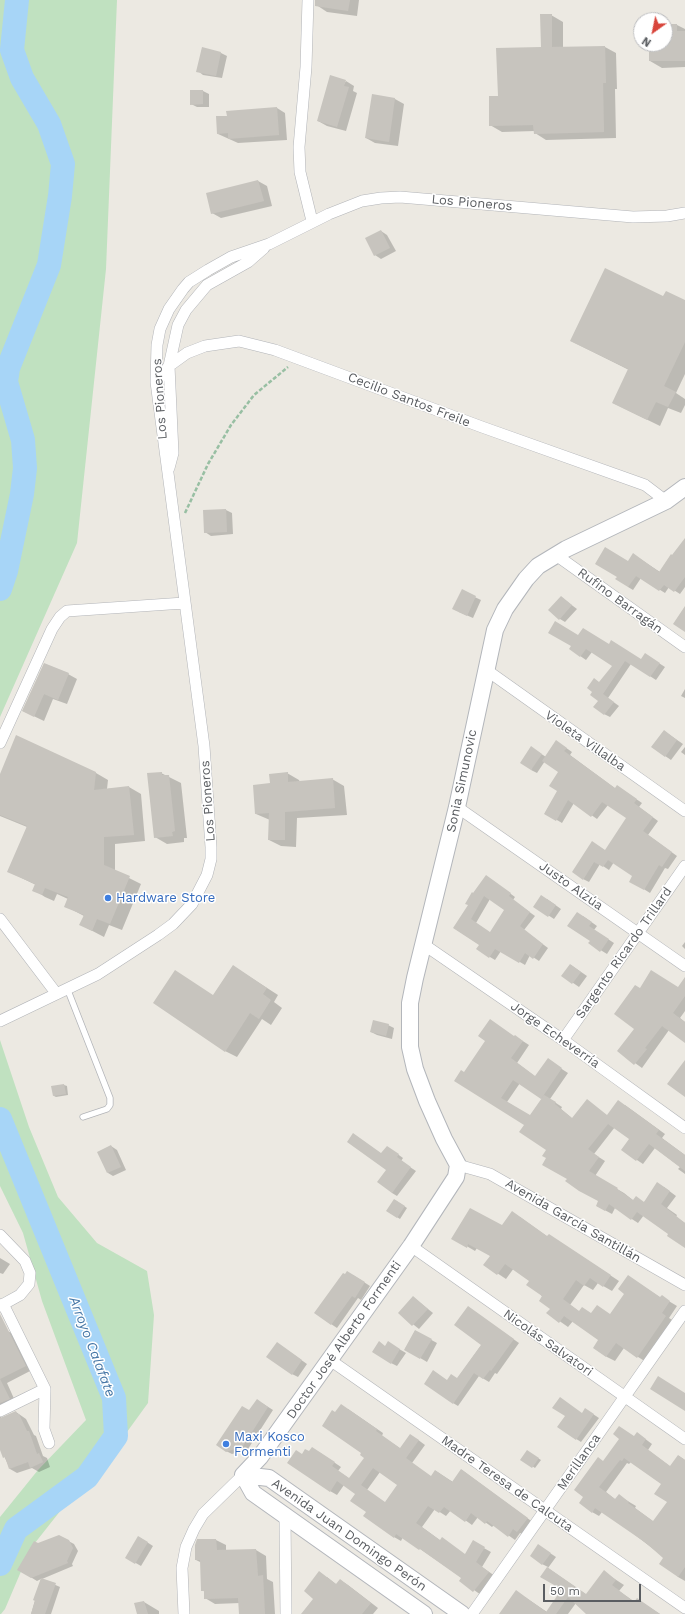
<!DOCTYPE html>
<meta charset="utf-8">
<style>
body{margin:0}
#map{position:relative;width:685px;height:1614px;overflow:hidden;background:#ece9e2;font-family:"Work Sans",sans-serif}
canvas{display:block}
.north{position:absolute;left:633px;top:12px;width:40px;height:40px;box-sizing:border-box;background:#fff;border:1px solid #bdbec0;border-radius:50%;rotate:213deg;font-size:11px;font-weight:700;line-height:16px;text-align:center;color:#5a5d61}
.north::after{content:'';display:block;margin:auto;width:14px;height:18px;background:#d8453b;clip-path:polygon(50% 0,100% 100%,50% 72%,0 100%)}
.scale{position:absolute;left:543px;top:1584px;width:98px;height:18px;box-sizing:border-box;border:2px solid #5a5d61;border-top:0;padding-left:5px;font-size:12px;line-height:14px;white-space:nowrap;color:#5a5d61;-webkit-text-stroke:3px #fff;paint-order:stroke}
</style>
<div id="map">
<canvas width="685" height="1614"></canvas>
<div class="north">N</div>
<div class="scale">50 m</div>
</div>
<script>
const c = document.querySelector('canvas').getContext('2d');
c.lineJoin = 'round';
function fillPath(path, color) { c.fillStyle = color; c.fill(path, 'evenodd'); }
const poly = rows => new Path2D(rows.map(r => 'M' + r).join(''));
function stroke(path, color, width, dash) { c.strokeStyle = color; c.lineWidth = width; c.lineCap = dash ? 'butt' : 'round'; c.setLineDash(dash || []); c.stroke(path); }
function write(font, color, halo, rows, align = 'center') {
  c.font = font + ' "Work Sans",sans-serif'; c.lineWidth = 3; c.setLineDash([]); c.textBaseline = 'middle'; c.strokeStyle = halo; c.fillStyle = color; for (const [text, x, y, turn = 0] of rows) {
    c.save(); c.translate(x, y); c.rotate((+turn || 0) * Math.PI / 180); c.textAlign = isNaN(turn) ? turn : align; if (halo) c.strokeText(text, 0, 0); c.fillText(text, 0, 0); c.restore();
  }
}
const green = poly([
 [0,0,117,0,106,269,77,543,0,717],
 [0,1040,29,1127,58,1197,97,1243,147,1271,154,1315,148,1403,103,1465,61,1510,31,1548,5,1609,1,1614,0,1614,0,1517,38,1470,86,1420,42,1301,23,1233,0,1186]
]);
const shadow = poly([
 [319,0,359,0,357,16,327,12,318,6],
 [551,15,563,22,563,48,605,47,616,53,617,89,615,89,616,138,546,140,535,133,535,131,502,132,490,125,499,97,542,48],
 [665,25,677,25,685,29,685,67,662,68,650,61,650,44,665,44],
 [202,49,221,53,227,56,222,78,203,75,198,71],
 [346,81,354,86,353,91,357,93,346,131,327,126,318,121],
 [191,91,203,91,209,94,209,107,197,107,191,104],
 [373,95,395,99,404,104,398,146,375,143,366,138],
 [277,108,285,113,287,140,238,143,218,134,228,117],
 [258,181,267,186,272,206,221,218,212,213],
 [381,231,387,235,396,251,381,259,375,255],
 [664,298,685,301,685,374,676,393,685,399,685,405,681,413,668,408,660,426,613,403,629,370,571,341],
 [226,510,232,513,233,534,211,536,205,532],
 [685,547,685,587,680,594,669,587,665,593,641,578,633,590,628,587,628,562,639,558,660,572],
 [462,591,481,600,473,618,459,612],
 [561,597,577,609,565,622,560,619],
 [579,636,609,645,641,660,651,658,665,667,656,680,631,664,608,698,619,706,610,717,604,714,599,701,600,683,614,665,592,652,586,660,570,649],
 [68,674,77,679,67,704,53,699,44,721,23,711],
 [685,689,685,698,681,696],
 [664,731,683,744,671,760,652,747],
 [562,745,572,752,570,755,616,789,623,790,642,803,639,807,658,821,648,835,677,856,668,869,665,868,650,893,631,881,634,876,614,862,609,870,600,864,589,882,583,879,598,846,606,851,627,818,608,805,597,819,574,803,562,823,545,813,558,791,559,772,545,761,537,773,531,770,537,751,546,757],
 [685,747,685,755,681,752],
 [96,773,108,780,107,789,129,787,141,794,145,841,115,844,115,871,141,884,122,930,109,925,104,937,81,925,84,916,65,906,68,899,57,894,54,901,45,897,34,890,36,885,9,872,27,827,0,816,0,776],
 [161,773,181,783,187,838,184,838,184,842,167,844,155,837],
 [287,773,299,780,300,782,332,779,344,786,347,815,297,818,296,847,281,846,269,840,270,820,256,814,271,784],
 [492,880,515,897,513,900,535,916,524,930,548,948,539,961,530,955,525,965,501,951,495,960,490,957,480,945,454,928,470,905,473,894],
 [490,899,506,910,490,933,476,923],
 [547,899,561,909,554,919,534,906],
 [583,916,597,926,594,930,614,943,607,954,589,943,591,940],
 [685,942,685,949,682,946],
 [571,965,587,976,579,987,563,976],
 [233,966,278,995,274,1002,282,1008,271,1025,262,1019,237,1057,225,1051,213,996],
 [685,984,685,1011,680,1018,685,1022,685,1042,669,1030,642,1068,618,1051,636,1029,640,989,679,988],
 [388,1025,394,1028,392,1039,377,1035,371,1032],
 [515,1036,529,1045,517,1063,536,1077,554,1064,568,1073,550,1099,562,1107,561,1109,573,1119,610,1119,625,1105,665,1134,662,1138,685,1155,685,1174,678,1169,680,1167,655,1148,643,1164,622,1150,630,1139,615,1127,594,1154,605,1161,595,1176,624,1193,634,1201,644,1202,664,1187,676,1196,667,1208,677,1215,676,1217,685,1223,685,1246,644,1215,638,1223,615,1208,612,1214,597,1206,599,1201,568,1179,548,1158,547,1150,525,1124,464,1073],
 [520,1083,542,1099,530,1116,507,1102],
 [64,1085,67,1086,68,1095,56,1097,54,1096,52,1087],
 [111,1146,117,1150,126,1170,113,1176,108,1173],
 [392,1150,403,1158,401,1161,416,1171,397,1196,392,1193,387,1170,382,1154],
 [395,1200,407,1208,400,1219,387,1211],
 [520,1217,548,1237,557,1240,619,1281,612,1291,598,1283,593,1290,584,1285,570,1305,580,1312,611,1315,626,1293,628,1276,661,1298,662,1297,677,1306,669,1318,674,1321,646,1362,624,1348,615,1361,607,1357,594,1348,600,1340,573,1321,568,1327,548,1313,551,1308,530,1281,514,1268,506,1279,485,1265,491,1256,477,1248,475,1251,453,1238,503,1227],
 [0,1258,10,1264,3,1274,0,1273],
 [353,1275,370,1286,361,1300,358,1298,337,1328,331,1324],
 [413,1297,433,1313,419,1329,399,1313],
 [473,1311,519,1343,497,1374,495,1373,489,1382,479,1376,458,1406,453,1403,448,1381,457,1379,482,1344],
 [0,1327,15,1335,32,1370,7,1383,16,1403,2,1411,1,1419,16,1412,26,1419,34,1435,36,1436,43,1456,47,1458,50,1467,39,1472,32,1468,17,1473,10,1469,0,1447],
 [415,1331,437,1343,427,1362,405,1349],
 [394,1346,406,1353,397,1366,391,1363,386,1347],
 [283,1347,307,1364,298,1377,292,1374],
 [262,1403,273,1410,248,1449,232,1454,226,1451,249,1411],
 [348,1409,383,1433,382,1436,401,1449,417,1439,425,1445,412,1463,431,1477,436,1471,453,1482,462,1470,534,1523,525,1535,520,1533,515,1540,494,1525,492,1527,478,1517,472,1525,451,1510,446,1516,435,1509,422,1527,441,1541,465,1555,473,1542,491,1552,482,1567,495,1576,481,1595,460,1580,462,1578,403,1537,401,1541,394,1537,367,1512,356,1494,344,1485,337,1495,330,1491,302,1455,309,1452,319,1452,341,1467,338,1471,350,1479,365,1458,335,1414],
 [380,1472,398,1485,385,1503,367,1490],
 [590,1412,599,1418,581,1442,558,1427,582,1414],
 [635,1437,644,1438,652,1444,648,1450,671,1467,679,1456,685,1460,685,1581,678,1577,665,1558,622,1525,602,1512,599,1516,592,1512,603,1462],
 [631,1462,662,1484,668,1502,654,1522,635,1508,636,1506,626,1500,620,1496,616,1500,606,1492,627,1463,629,1464],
 [527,1451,541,1460,535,1468,522,1459],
 [59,1536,74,1544,78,1551,72,1564,73,1566,42,1579,60,1587,51,1614,31,1614,41,1579,37,1581,19,1570,38,1544],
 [139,1537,153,1546,141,1566,127,1558],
 [216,1540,226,1545,226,1551,256,1550,266,1556,267,1579,273,1582,275,1614,240,1614,240,1603,215,1604,205,1598,205,1592,202,1590,202,1563,196,1560],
 [544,1549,556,1557,548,1568,587,1595,604,1572,624,1585,619,1591,635,1602,637,1599,660,1614,587,1614,576,1603,568,1614,501,1614,525,1597,547,1612,560,1593,556,1585,541,1577,548,1567,542,1564],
 [327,1577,337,1585,340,1580,348,1585,378,1608,373,1614,303,1614,315,1598],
 [144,1602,159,1611,159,1614,138,1614]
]);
const river = poly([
 [0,589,6,571,22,494,25,468,23,440,6,382,8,368,49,265,60,196,63,164,49,124,22,78,12,50,17,0],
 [0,1119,114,1398,116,1436,87,1477,16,1529,0,1564]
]);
const building = poly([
 [315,0,350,0,348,11,315,6],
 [540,14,552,14,552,47,605,46,606,83,603,83,604,132,534,134,533,125,489,126,489,96,498,96,496,48,541,47],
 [665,24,677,24,677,31,685,31,685,61,649,61,649,44,665,44],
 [202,47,221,52,216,76,196,72],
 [330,75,346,80,344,86,349,87,337,127,317,121],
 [190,90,203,90,203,104,190,105],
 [372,94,395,98,389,142,365,138],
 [277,107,279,135,228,139,228,133,217,134,216,116,227,116,226,111],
 [258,180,264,201,211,214,206,193],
 [381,230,390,248,374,256,365,238],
 [605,268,663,296,666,291,685,300,685,342,664,386,676,392,668,407,656,402,647,420,612,403,628,369,570,341],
 [226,509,227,532,204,533,203,510],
 [685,538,685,577,674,592,664,585,659,591,636,576,628,587,615,579,617,577,595,564,605,547,628,561,633,553,659,572,671,554,672,555],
 [462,589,476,596,467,616,452,609],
 [561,596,572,605,559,620,548,610],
 [685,606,685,632,673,624],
 [555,621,578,635,583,628,609,644,611,640,641,659,645,653,660,663,650,677,625,661,603,694,614,702,604,715,593,707,598,701,590,695,592,692,587,688,594,678,599,682,612,666,586,649,580,657,569,649,571,646,548,633],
 [44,663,69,673,58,700,44,694,34,717,22,711],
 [664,730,677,740,665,757,651,747],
 [16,735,96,772,94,790,129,786,134,835,104,837,104,865,130,876,110,924,97,919,92,931,79,925,84,915,64,907,68,897,45,888,42,895,32,891,35,884,7,872,27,826,0,815,0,774],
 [556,740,567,748,564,751,615,788,617,785,637,799,634,803,653,817,643,831,672,852,662,867,659,865,644,890,629,882,632,876,608,860,603,867,594,862,583,880,572,872,592,841,605,850,626,818,602,802,591,817,568,800,556,821,544,814,557,791,549,786,558,772,542,761],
 [531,746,542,754,531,770,520,763],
 [162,772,162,775,169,775,175,831,172,832,173,836,154,838,147,773],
 [288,772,288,782,333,778,335,808,285,812,285,840,268,840,269,813,255,814,253,785,270,783,269,774],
 [486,875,511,893,509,896,530,912,520,926,543,944,533,959,525,953,519,963,495,949,489,958,476,949,479,945,453,928,468,905,465,904,472,892,473,893],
 [484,896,504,910,490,932,471,919],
 [541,895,556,905,548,917,533,907],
 [577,912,592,922,589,926,609,939,600,952,588,943,590,941,567,926],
 [570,964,581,972,572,984,561,976],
 [233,965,267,988,263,994,271,1000,259,1019,250,1013,225,1052,153,1003,175,970,213,995],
 [651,970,678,987,685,977,685,996,673,1013,685,1022,685,1043,662,1026,645,1048,647,1049,634,1065,617,1051,634,1029,614,1014,635,985,640,988],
 [490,1019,514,1036,515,1035,523,1041,511,1058,535,1076,548,1058,562,1068,541,1099,513,1080,501,1098,530,1115,544,1095,556,1102,555,1104,572,1118,587,1099,607,1115,618,1100,659,1130,656,1134,685,1155,685,1171,649,1144,636,1161,621,1150,629,1139,608,1124,588,1149,599,1157,589,1171,618,1188,617,1189,633,1200,636,1196,644,1202,657,1182,670,1191,661,1204,685,1223,685,1248,667,1236,668,1234,637,1212,631,1220,609,1204,605,1211,596,1206,598,1201,579,1191,565,1181,567,1179,542,1165,546,1158,542,1156,546,1150,519,1132,524,1125,454,1081,461,1070,464,1072,485,1041,478,1036],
 [373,1020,389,1024,386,1036,370,1032],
 [685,1060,685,1097,667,1084],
 [64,1084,66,1094,53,1096,51,1086],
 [353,1133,381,1153,387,1146,399,1154,397,1157,411,1167,392,1193,377,1182,386,1170,347,1142],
 [111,1145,121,1167,107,1173,97,1152],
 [394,1199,405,1206,397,1218,386,1211],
 [470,1208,502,1225,512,1211,547,1236,549,1234,611,1275,603,1287,590,1278,584,1286,576,1280,563,1299,579,1311,582,1307,591,1313,597,1305,610,1314,624,1294,618,1289,628,1275,660,1297,662,1295,670,1301,662,1313,666,1316,637,1358,616,1343,606,1357,593,1348,598,1340,564,1316,559,1323,546,1313,550,1309,539,1301,542,1296,526,1285,529,1281,505,1264,497,1275,483,1265,490,1256,468,1244,467,1248,451,1239],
 [347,1271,365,1282,355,1298,352,1296,331,1325,314,1313,343,1273,345,1274],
 [413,1296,428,1309,412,1326,398,1313],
 [468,1306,514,1339,491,1371,490,1370,483,1379,474,1373,453,1404,424,1384,433,1370,447,1380,451,1374,457,1378,481,1345,454,1325],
 [0,1314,26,1366,0,1379],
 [415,1330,432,1339,420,1359,404,1350],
 [379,1341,385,1346,388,1341,400,1349,391,1364,372,1352],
 [277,1342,302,1360,292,1375,266,1357],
 [658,1376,685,1393,685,1411,650,1389],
 [0,1379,10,1399,0,1403],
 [560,1397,582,1413,585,1408,594,1414,576,1440,557,1427,565,1416,552,1408],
 [257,1399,268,1407,243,1446,226,1452,216,1445,242,1406,249,1410],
 [341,1404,377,1429,376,1431,400,1448,410,1434,419,1440,406,1458,431,1476,435,1470,452,1482,461,1469,528,1518,517,1532,513,1529,508,1537,487,1521,485,1524,471,1513,465,1522,444,1507,439,1513,428,1506,416,1523,440,1540,442,1537,465,1554,473,1540,485,1547,476,1562,489,1572,473,1592,459,1581,461,1578,420,1549,419,1550,396,1534,394,1538,363,1516,366,1512,350,1501,355,1494,337,1481,330,1492,287,1463,296,1450,302,1454,305,1449,309,1451,312,1447,335,1462,332,1466,349,1478,364,1458,360,1455,361,1453,322,1426,332,1410,335,1412],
 [373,1468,397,1485,385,1502,361,1485],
 [16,1411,17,1414,19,1414,27,1431,29,1431,37,1454,39,1453,43,1462,30,1468,28,1462,9,1469,5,1457,3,1458,0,1450,0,1418],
 [619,1426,634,1436,637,1432,646,1439,642,1445,670,1466,678,1455,685,1460,685,1567,678,1577,659,1564,663,1558,646,1543,595,1508,592,1513,579,1503,583,1497,574,1490,598,1457,603,1461,619,1439,613,1434],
 [624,1458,661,1484,654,1494,667,1502,653,1521,628,1503,629,1502,619,1494,615,1499,599,1487,620,1460,622,1461],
 [527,1450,539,1458,532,1468,520,1460],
 [59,1535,69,1540,73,1548,67,1561,68,1563,31,1578,17,1570,34,1541,38,1543],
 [138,1536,148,1542,135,1564,125,1558],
 [197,1539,216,1539,217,1550,256,1549,258,1576,263,1575,265,1614,239,1614,238,1598,204,1599,204,1591,201,1591,200,1560,195,1560,195,1545],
 [538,1544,551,1553,542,1565,530,1556],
 [547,1567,586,1594,604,1570,616,1580,612,1585,634,1602,637,1598,660,1614,586,1614,568,1597,556,1614,499,1614,516,1590,546,1612,559,1593,552,1589,554,1585,540,1577],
 [319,1571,336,1584,340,1579,371,1603,362,1614,301,1614,313,1599,304,1591],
 [41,1578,56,1583,45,1614,31,1614,35,1601,33,1600],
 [144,1601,148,1614,137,1614,134,1603]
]);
const path = poly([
 [185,513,208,464,231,425,254,395,288,367]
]);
const lane = poly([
 [67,988,110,1098,110,1105,107,1109,83,1117]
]);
const street = poly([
 [308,0,306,67,299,147,300,172,312,221],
 [156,382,169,366,187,353,205,346,239,341,275,350,482,427,645,485,666,501],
 [169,468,173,453,169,366,178,325,186,310,207,285,248,262,264,248],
 [556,555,685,647],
 [485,669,685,811],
 [0,743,52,629,60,617,67,611,184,603],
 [457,807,685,966],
 [0,919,56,993],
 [423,944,563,1040,685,1128],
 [0,1021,98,974,158,935,173,924,192,904,207,875,211,859,211,847,204,746,156,382,157,345,160,329,169,309,183,289,189,282,208,270,231,257,269,244,329,214,362,201,381,198,400,197,633,217,667,216,685,213],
 [563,1040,685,866],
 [458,1165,490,1174,685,1285],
 [0,1235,25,1261,30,1273,29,1284,20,1295,0,1306],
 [411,1246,685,1439],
 [3,1304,45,1389,44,1429,49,1443],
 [330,1360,685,1608],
 [0,1411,45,1389],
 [285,1517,286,1614],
 [184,1614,182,1568,186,1547,194,1529,203,1514,243,1475],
 [472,1614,685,1311]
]);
const secondary = poly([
 [243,1475,260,1457,411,1246,456,1177,458,1165,444,1139,427,1101,415,1069,410,1047,410,1003,415,978,457,807,495,630,505,609,526,579,538,566,566,549,666,501,685,487],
 [243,1475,269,1478,462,1614],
 [243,1475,253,1493,424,1614]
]);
const markers = [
 [108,898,4,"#3f7fe0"],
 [226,1444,4,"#3f7fe0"]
];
const streetNames = [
 ["Los Pioneros",472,203,5],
 ["Los Pioneros",160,399,-94],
 ["Cecilio Santos Freile",409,400,21],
 ["Rufino Barragán",620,601,36],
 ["Violeta Villalba",585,741,35],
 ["Sonia Simunovic",462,781,-78],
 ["Los Pioneros",208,801,-94],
 ["Justo Alzúa",571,886,35],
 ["Sargento Ricardo Trillard",624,953,-55],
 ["Jorge Echeverría",555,1035,35],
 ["Avenida García Santillán",573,1221,30],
 ["Doctor José Alberto Formenti",344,1340,-55],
 ["Nicolás Salvatori",548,1343,35],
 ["Merillanca",579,1462,-55],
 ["Madre Teresa de Calcuta",507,1484,35],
 ["Avenida Juan Domingo Perón",349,1535,35]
];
const shopNames = [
 ["Hardware Store",116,898],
 ["Maxi Kosco",234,1437],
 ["Formenti",234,1452]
];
const waterNames = [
 ["Arroyo Calafate",92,1347,69]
];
fillPath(green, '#c0e1c0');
fillPath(shadow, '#0003');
stroke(river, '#a7d5f7', 24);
fillPath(building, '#c7c4be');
stroke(lane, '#b2b4b8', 7);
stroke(street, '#b2b4b8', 12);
stroke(secondary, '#b3b6bb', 18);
stroke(path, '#98bfa3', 2.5, [4, 2]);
stroke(lane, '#fff', 5.5);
stroke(street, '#fff', 11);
stroke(secondary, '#fff', 16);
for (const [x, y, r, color] of markers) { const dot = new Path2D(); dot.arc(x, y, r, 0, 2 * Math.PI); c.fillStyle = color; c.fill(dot); stroke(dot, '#fff', 1.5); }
write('13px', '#5a5d61', '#fff', streetNames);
write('13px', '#366cbe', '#fff', shopNames, 'left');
write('italic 14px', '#4677a6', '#fff', waterNames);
</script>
